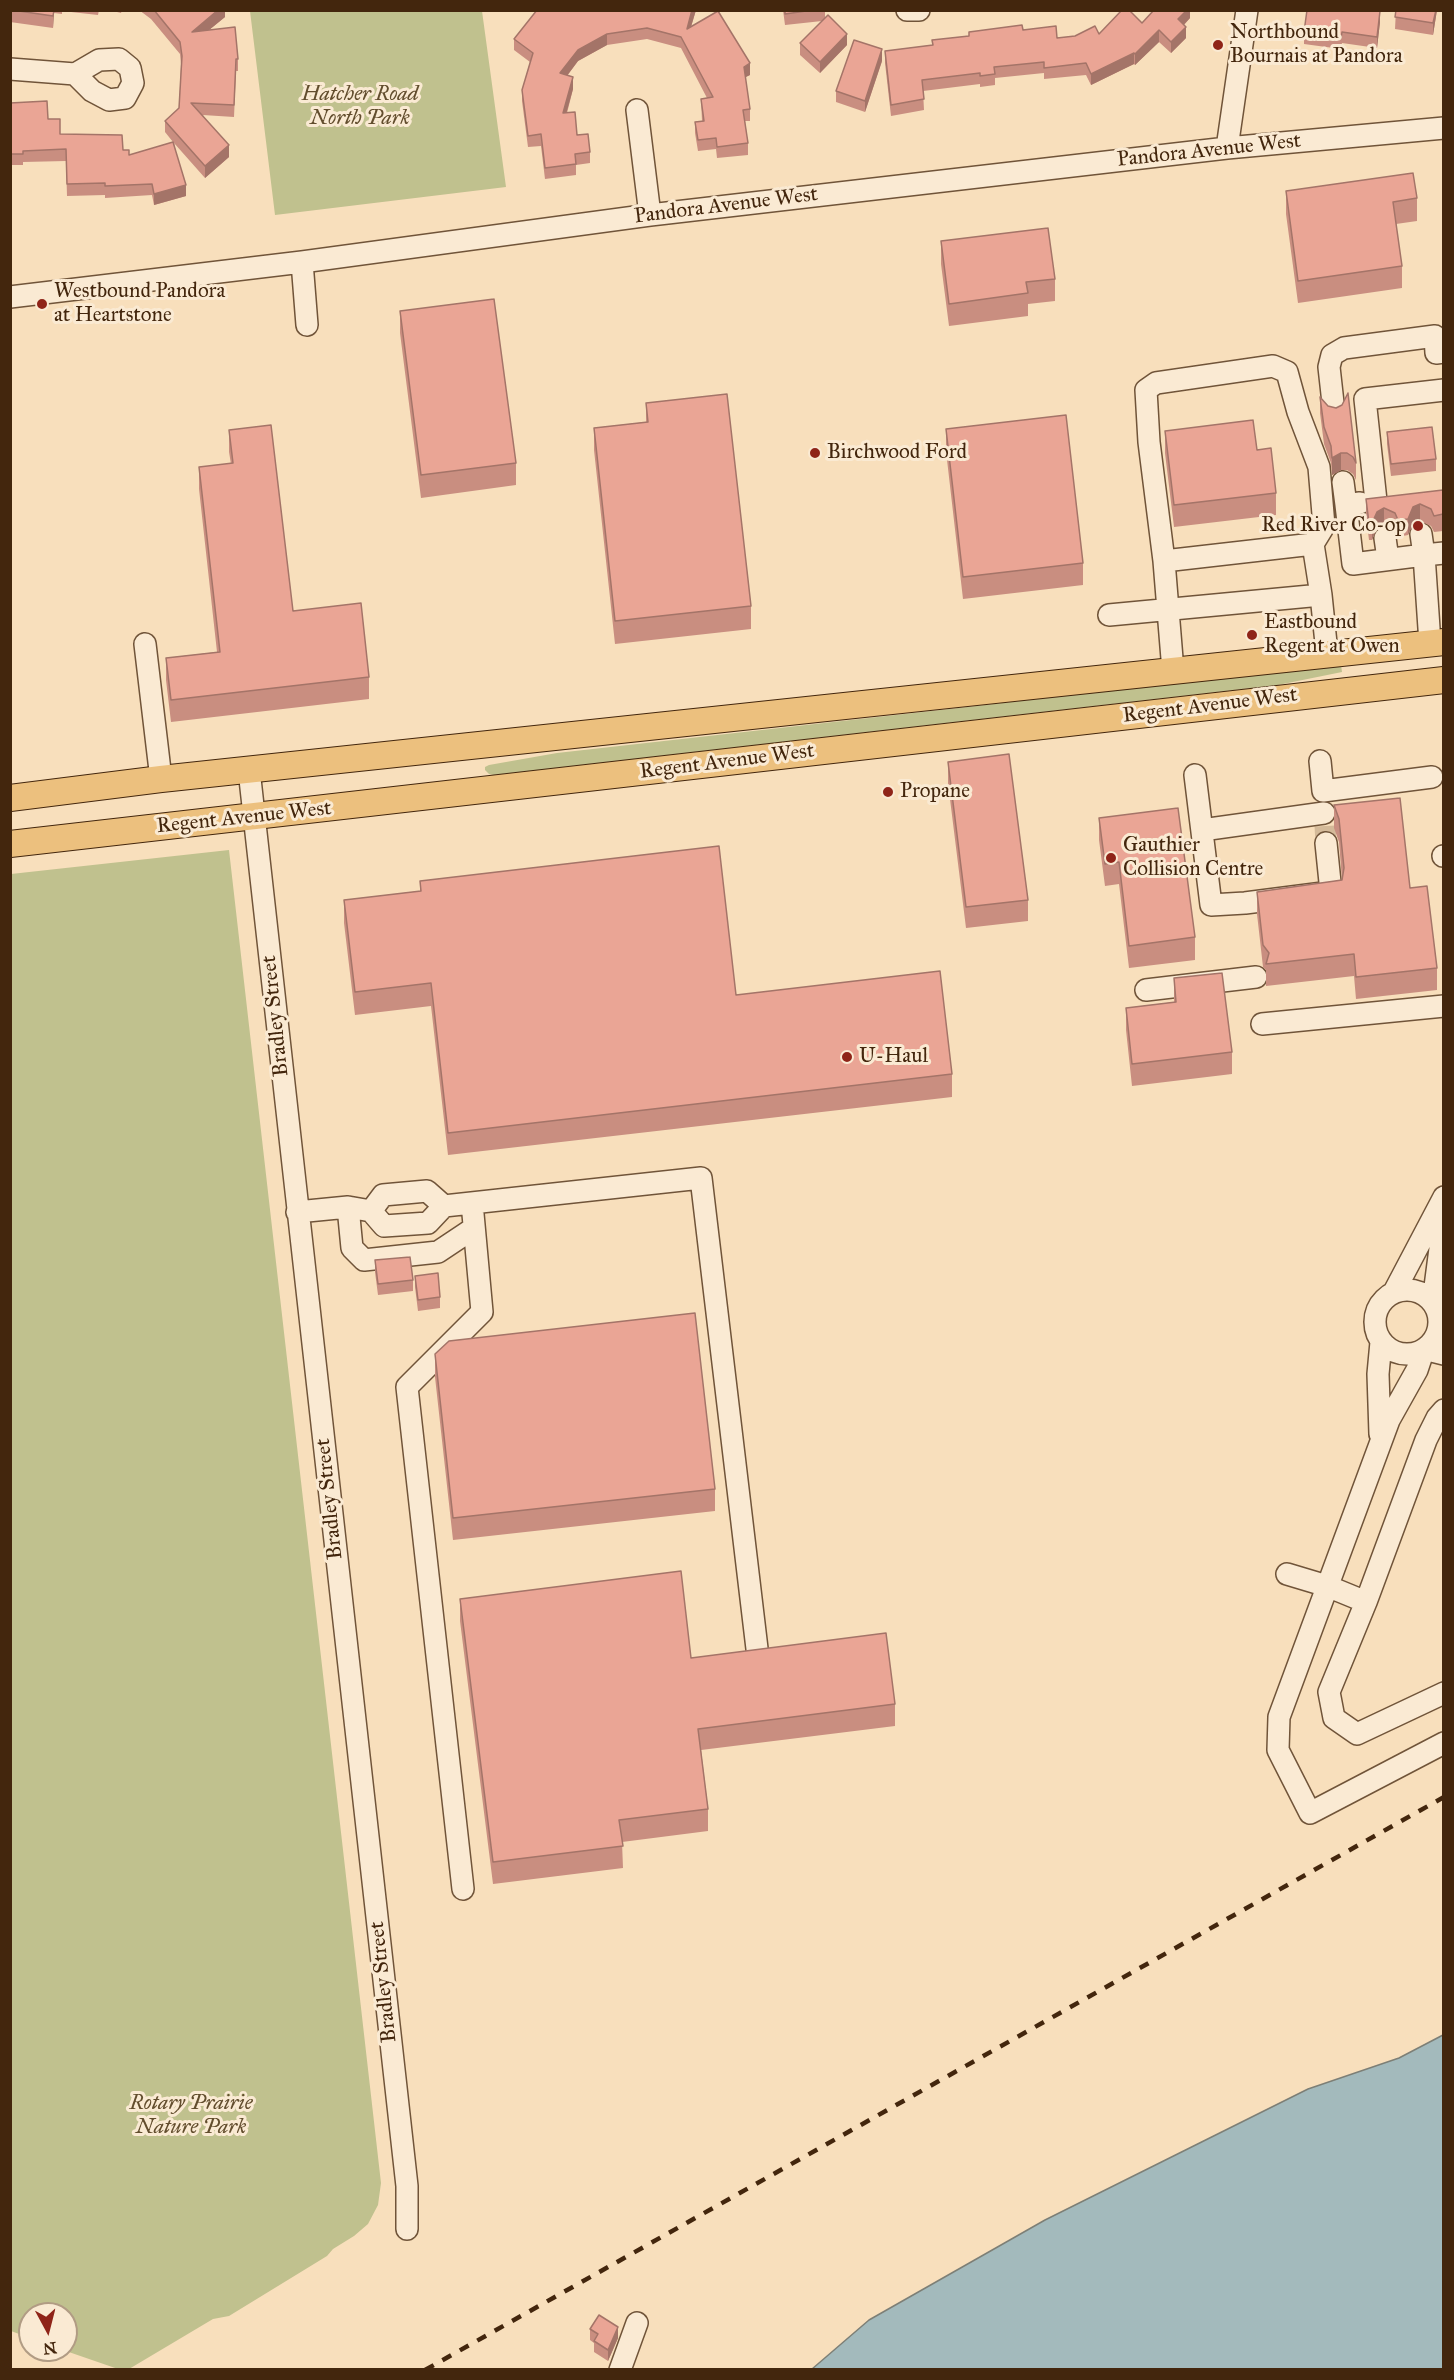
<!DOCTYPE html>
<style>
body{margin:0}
#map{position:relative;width:1454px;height:2380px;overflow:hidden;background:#f8dfbc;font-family:"IM FELL Great Primer",serif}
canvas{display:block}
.frame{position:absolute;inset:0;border:12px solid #43260d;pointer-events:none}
.north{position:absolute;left:18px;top:2302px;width:60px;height:60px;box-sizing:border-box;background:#faead3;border:2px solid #b19c84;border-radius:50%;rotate:173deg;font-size:16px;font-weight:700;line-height:24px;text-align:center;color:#43260d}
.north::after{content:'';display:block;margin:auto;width:21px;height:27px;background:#8f2418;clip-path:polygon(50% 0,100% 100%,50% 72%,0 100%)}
</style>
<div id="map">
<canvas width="1454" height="2380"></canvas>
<div class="frame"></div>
<div class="north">N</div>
</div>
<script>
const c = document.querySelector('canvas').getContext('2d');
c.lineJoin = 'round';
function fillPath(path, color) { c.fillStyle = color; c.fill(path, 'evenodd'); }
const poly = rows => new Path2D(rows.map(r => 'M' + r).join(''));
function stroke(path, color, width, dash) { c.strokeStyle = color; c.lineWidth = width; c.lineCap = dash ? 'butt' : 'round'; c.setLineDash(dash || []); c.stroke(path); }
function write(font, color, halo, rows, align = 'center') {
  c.font = font + ' "IM FELL Great Primer",serif'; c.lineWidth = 6; c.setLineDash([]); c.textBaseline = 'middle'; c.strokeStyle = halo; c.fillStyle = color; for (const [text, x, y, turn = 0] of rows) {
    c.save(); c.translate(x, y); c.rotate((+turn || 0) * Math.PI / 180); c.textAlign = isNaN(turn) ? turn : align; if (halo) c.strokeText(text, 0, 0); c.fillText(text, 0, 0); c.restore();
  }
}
const green = poly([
 [250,11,482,11,506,187,275,215],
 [1341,665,1342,672,1278,685,494,775,489,774,485,770,485,767,489,765,557,753],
 [229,850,381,2183,378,2205,368,2224,354,2236,333,2249,327,2256,229,2316,213,2319,129,2369,118,2369,63,2350,66,2350,66,2314,30,2314,30,2338,11,2331,11,874]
]);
const water = poly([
 [1443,2035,1443,2369,812,2369,869,2320,1045,2220,1308,2089,1399,2058,1443,2035]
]);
const minorTunnel = poly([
 [1325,826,1326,843]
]);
const minor = poly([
 [907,10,919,10],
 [10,69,75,74,99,60,119,59,130,68,133,83,125,98,109,100,92,91,75,74],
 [637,110,650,215],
 [1227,148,1247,10],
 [302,262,307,325],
 [10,297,302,262,650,215,1227,148,1444,128],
 [1334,412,1329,367,1332,355,1344,348,1435,336,1436,353,1444,352],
 [1343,482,1346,505,1360,503],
 [1376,501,1365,399,1444,390],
 [1346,505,1353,564,1424,555,1421,534],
 [1385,538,1388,559],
 [1313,544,1324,526,1319,467,1298,412,1287,372,1273,366,1156,383,1146,390,1149,442,1164,561,1313,544,1321,595,1327,653],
 [1164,561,1173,671],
 [1109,615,1321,595],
 [1430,643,1424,555,1444,553],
 [145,644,161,779],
 [1320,761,1323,791,1432,777],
 [249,770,407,2186,407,2229],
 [1195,775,1211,905,1245,903,1331,892,1326,843],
 [1202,830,1324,813],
 [1443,856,1444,856],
 [1146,990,1256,977],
 [1262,1024,1444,1006],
 [444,1206,701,1178,758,1657],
 [348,1207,352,1248,364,1260,438,1252,474,1228],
 [297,1212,348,1207,371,1211,384,1226,428,1223,444,1206,427,1191,383,1195,371,1211],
 '1375 1322a32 32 0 1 1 64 0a32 32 0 1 1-64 0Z',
 [1394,1292,1444,1197],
 [1443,1306,1433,1302,1444,1218],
 [1444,1354,1424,1349,1417,1370,1389,1420,1279,1717,1278,1750,1310,1813,1444,1743],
 [1444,1410,1437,1418,1426,1440,1366,1602,1329,1692,1334,1718,1357,1734,1444,1693],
 [1380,1434,1378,1374,1381,1342],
 [1287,1574,1327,1586,1366,1602],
 [463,1889,407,1387,482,1312,472,1203],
 [620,2370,637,2323]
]);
const major = poly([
 [10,798,161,779,1444,642],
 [10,844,1444,680]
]);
const rail = poly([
 [425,2370,1444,1797]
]);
const wall = poly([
 [10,10,99,10,98,15,62,11,62,14,54,13,53,28,10,22],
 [109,10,122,10,121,13],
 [139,10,225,10,225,17,209,30,238,59,238,71,236,71,234,117,203,115,229,157,205,178,174,143,186,196,154,205,152,195,105,198,105,195,67,196,66,161,23,162,23,165,10,165,10,103,48,119,60,134,123,150,129,155,173,142,165,132,165,121,179,108,181,64,180,54,151,19],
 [696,10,691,27,750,75,745,77,750,109,750,121,745,121,748,143,748,155,717,158,716,149,698,151,695,133,695,122,702,121,701,99,707,98,681,48,647,39,607,45,578,61,567,76,573,89,567,113,577,135,590,152,590,163,576,165,576,175,545,179,541,146,528,147,522,101,522,90,530,62,514,50,514,39],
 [783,10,825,10,825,18,847,45,820,73,800,55,800,43,822,21,785,25],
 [1190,10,1190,18,1184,25,1186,38,1171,53,1159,42,1135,65,1134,64,1091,85,1086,75,1044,79,1044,73,995,78,995,85,980,87,980,84,923,91,924,110,891,116,885,63,885,51,932,45,932,40,1023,30,1057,38,1099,34],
 [1396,10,1437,10,1433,35,1395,29],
 [1380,22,1377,48,1342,43,1341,49,1304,44,1304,32],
 [882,61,865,112,836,102,836,91],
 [1286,191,1417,198,1417,221,1396,224,1402,266,1402,288,1298,303,1286,214],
 [941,241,1055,279,1055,301,1028,304,1028,316,949,326,941,264],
 [400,311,516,463,516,485,421,498,400,333],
 [1320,397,1356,463,1356,480,1353,474,1347,470,1341,470,1332,475,1331,463,1324,444,1320,413],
 [646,403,751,606,751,629,615,644,594,450,594,428,646,422],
 [946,429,1083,563,1083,585,963,599,946,451],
 [229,430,293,611,369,677,369,699,171,722,166,680,166,658,217,652,199,489,199,467,231,464,229,452],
 [1165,431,1257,450,1276,493,1276,515,1174,527,1165,453],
 [1387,432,1436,459,1436,471,1391,476,1387,444],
 [1443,490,1443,531,1434,532,1431,526,1420,521,1413,524,1408,535,1398,537,1395,530,1384,525,1377,528,1372,540,1369,540,1366,516,1366,499],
 [948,762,1028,900,1028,921,966,928,948,783],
 [1334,805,1410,888,1437,968,1437,990,1356,999,1354,976,1266,986,1266,970,1263,967,1257,914,1257,892,1342,880,1339,842,1334,828],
 [1099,818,1195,937,1195,960,1129,968,1119,884,1105,886,1099,840],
 [420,881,736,995,952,1074,952,1097,448,1155,431,1006,355,1015,344,923,344,900,420,891],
 [1174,978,1232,1052,1232,1074,1132,1086,1126,1030,1126,1008,1174,1002],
 [375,1260,413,1280,413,1291,378,1295,375,1272],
 [415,1276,440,1297,440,1308,418,1311,415,1287],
 [435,1354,715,1489,715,1511,453,1540,435,1377],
 [460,1599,691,1658,895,1704,895,1726,701,1750,708,1809,708,1831,622,1842,623,1868,493,1884,460,1621],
 [590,2329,618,2338,608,2361,594,2352,594,2343,590,2340]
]);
const shadedWall = poly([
 [54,10,53,28,53,16],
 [218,10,225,10,225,17,192,44,192,32],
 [692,10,696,10,687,40,687,29],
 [1187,10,1190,10,1190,18,1178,31,1178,19],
 [1436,10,1437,10,1433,35,1433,23],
 [1380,11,1380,22,1377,48,1377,37],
 [1186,27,1186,38,1171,53,1171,42],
 [1159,30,1159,42,1135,65,1135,54],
 [607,34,607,45,578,61,560,85,560,73,578,50],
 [847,34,847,45,820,73,820,62],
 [882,49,882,61,865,112,865,101],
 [1134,53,1134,64,1091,85,1091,74],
 [750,63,750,75,744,78,744,67],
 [573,77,573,89,563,125,563,113],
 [229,145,229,157,205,178,205,166],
 [186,185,186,196,154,205,154,194],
 [1341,453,1341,470,1332,475,1332,458],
 [1420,504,1420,521,1413,524,1408,535,1408,519,1413,507],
 [1384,508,1384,525,1377,528,1372,540,1372,523,1377,512],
 [618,2327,618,2338,608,2361,608,2350]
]);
const building = poly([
 [12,10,54,10,53,16,12,10],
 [154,10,218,10,192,32,235,27,238,59,236,59,234,105,191,103,229,145,205,166,165,121,179,108,182,56,180,42,154,10],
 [537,10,692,10,687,29,718,11,750,63,744,67,750,109,743,110,748,143,717,147,716,138,698,140,695,122,704,121,701,99,713,97,681,37,647,28,607,34,578,50,560,73,573,77,563,113,575,112,577,135,588,134,590,152,575,154,576,164,545,168,541,134,528,136,522,90,533,53,514,39,537,10],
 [785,10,813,10,785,14,785,10],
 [1122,10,1129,10,1142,23,1154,10,1187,10,1178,19,1186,27,1171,42,1159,30,1135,54,1134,53,1091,74,1086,63,1044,68,1044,62,994,67,995,74,980,76,980,73,922,80,924,99,891,105,885,51,933,45,932,40,969,36,969,32,1022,25,1023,30,1056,26,1057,38,1075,36,1095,26,1099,34,1122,10],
 [1307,10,1380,11,1377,37,1342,32,1341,38,1304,32,1307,10],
 [1396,10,1436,10,1433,23,1395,17,1396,10],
 [828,15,847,34,820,62,800,43,828,15],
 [854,40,882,49,865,101,836,91,854,40],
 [47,101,48,119,60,119,60,134,122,135,123,150,129,150,129,155,173,142,186,185,154,194,152,184,105,186,105,183,67,184,66,149,23,151,23,154,10,154,10,103,47,101],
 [1413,173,1417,198,1393,202,1402,266,1298,281,1286,191,1413,173],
 [1048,228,1055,279,1026,282,1028,293,949,304,941,241,1048,228],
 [494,299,516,463,421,475,400,311,494,299],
 [1348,393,1356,463,1353,457,1347,453,1341,453,1332,458,1331,446,1324,427,1320,397,1328,406,1336,408,1342,405,1348,393],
 [727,394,751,606,615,621,594,428,648,422,646,403,727,394],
 [1066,415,1083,563,963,577,946,429,1066,415],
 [1253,420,1257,450,1271,448,1276,493,1174,505,1165,431,1253,420],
 [271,425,293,611,361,603,369,677,171,700,166,658,220,652,199,467,233,463,229,430,271,425],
 [1432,427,1436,459,1391,464,1387,432,1432,427],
 [1443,490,1443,514,1434,516,1431,509,1420,504,1413,507,1408,519,1398,520,1395,513,1384,508,1377,512,1372,523,1369,523,1366,499,1443,490],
 [1009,754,1028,900,966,907,948,762,1009,754],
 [1400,798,1410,888,1427,886,1437,968,1356,977,1354,954,1266,964,1269,953,1263,945,1257,892,1342,880,1344,868,1339,819,1334,805,1400,798],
 [1178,808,1195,937,1129,946,1119,862,1105,864,1099,818,1178,808],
 [719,846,736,995,940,971,952,1074,448,1133,431,983,355,992,344,900,421,891,420,881,719,846],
 [1222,973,1232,1052,1132,1064,1126,1008,1176,1002,1174,978,1222,973],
 [410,1257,413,1280,378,1284,375,1260,410,1257],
 [438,1273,440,1297,418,1300,415,1276,438,1273],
 [695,1313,715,1489,453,1518,435,1354,449,1341,695,1313],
 [681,1571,691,1658,886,1633,895,1704,698,1729,708,1809,619,1820,623,1846,493,1862,460,1599,681,1571],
 [599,2315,618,2327,608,2350,594,2341,598,2334,590,2329,599,2315]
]);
const markers = [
 [1218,45,6,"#8f2418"],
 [42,304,6,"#8f2418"],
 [815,453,6,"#8f2418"],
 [1418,526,6,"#8f2418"],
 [1252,635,6,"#8f2418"],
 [888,792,6,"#8f2418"],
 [1111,858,6,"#8f2418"],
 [847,1057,6,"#8f2418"]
];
const poiNames = [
 ["Northbound",1230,33],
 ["Bournais at Pandora",1230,57],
 ["Westbound Pandora",54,292],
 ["at Heartstone",54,316],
 ["Birchwood Ford",827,453],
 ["Red River Co-op",1406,526,"right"],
 ["Eastbound",1264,623],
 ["Regent at Owen",1264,647],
 ["Propane",900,792],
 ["Gauthier",1123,846],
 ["Collision Centre",1123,870],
 ["U-Haul",859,1057]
];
const parkNames = [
 ["Hatcher Road",360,95],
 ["North Park",360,119],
 ["Rotary Prairie",191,2104],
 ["Nature Park",191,2128]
];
const streetNames = [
 ["Pandora Avenue West",1209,151,-6],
 ["Pandora Avenue West",726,206,-7],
 ["Regent Avenue West",1210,706,-7],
 ["Regent Avenue West",727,762,-7],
 ["Regent Avenue West",244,818,-6],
 ["Bradley Street",276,1016,-96],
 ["Bradley Street",330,1499,-96],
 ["Bradley Street",384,1982,-96]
];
fillPath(green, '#c0c18e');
fillPath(water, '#a3babc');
stroke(water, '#7d7f76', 1.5);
stroke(minorTunnel, '#d4ba99', 21, [21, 10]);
stroke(minor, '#705439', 24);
stroke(major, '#43260d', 28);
stroke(minor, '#faead3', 21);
stroke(major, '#ecc07e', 26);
stroke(rail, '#43260d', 4.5, [10, 10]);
fillPath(wall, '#c98e80');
fillPath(shadedWall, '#a47468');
fillPath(building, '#eaa595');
stroke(building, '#a47468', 1.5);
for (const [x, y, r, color] of markers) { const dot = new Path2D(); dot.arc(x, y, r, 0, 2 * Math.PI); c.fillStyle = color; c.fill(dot); stroke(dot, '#faead3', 2); }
write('21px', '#43260d', '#faead3', poiNames, 'left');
write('italic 21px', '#624d2d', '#faead3', parkNames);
write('21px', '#43260d', '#faead3', streetNames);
</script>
